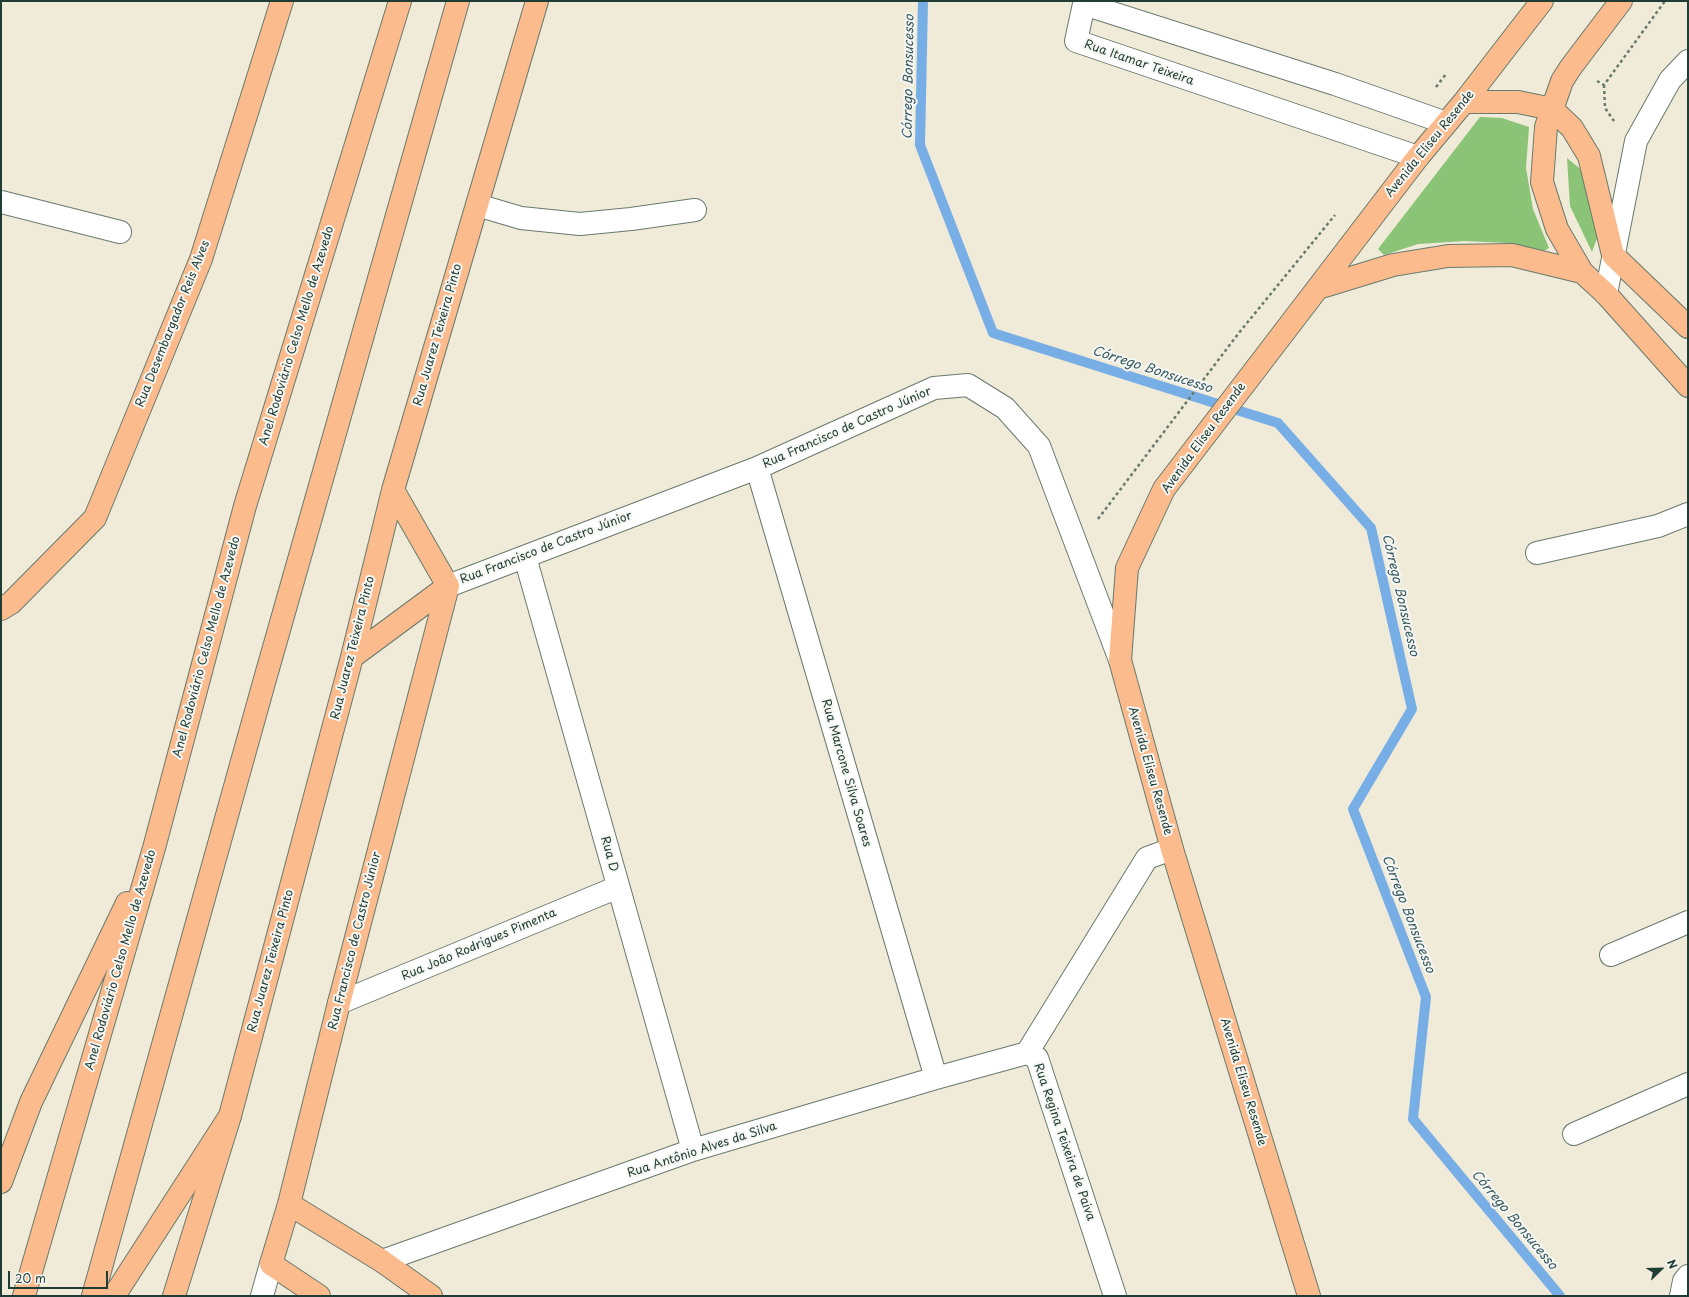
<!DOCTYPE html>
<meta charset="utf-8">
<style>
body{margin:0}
#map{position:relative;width:1689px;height:1297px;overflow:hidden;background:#efebd8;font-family:"Playpen Sans",sans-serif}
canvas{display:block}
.frame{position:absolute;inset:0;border:2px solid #1f3d34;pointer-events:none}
.north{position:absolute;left:1641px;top:1249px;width:40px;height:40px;-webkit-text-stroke:3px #f6f6f2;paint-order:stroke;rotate:67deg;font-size:11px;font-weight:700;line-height:16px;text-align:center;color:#1f3d34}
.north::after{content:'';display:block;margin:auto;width:14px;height:18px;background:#1f3d34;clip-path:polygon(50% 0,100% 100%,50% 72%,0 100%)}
.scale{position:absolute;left:8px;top:1271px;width:100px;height:18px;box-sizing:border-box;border:2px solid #1f3d34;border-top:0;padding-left:5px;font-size:12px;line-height:14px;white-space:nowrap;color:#1f3d34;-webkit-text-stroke:3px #f6f6f2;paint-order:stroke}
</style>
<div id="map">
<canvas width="1689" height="1297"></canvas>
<div class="frame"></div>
<div class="north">N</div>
<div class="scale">20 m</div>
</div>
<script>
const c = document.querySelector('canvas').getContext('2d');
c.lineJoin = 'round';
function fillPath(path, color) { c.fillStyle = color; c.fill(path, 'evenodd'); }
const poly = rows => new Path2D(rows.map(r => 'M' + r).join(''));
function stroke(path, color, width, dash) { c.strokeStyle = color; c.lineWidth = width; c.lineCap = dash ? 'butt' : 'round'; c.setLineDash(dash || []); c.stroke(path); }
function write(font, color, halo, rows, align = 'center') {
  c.font = font + ' "Playpen Sans",sans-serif'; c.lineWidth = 4; c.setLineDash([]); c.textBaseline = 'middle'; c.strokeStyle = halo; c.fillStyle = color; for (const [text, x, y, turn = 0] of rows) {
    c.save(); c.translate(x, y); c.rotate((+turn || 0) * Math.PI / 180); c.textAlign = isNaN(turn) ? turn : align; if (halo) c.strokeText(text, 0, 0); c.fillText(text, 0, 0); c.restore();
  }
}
const green = poly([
 [1480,117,1502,118,1529,127,1526,168,1533,209,1549,248,1542,252,1507,243,1465,241,1418,244,1384,255,1378,249],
 [1567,158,1584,172,1599,233,1592,252,1570,206]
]);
const stream = poly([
 [923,1,920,145,993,333,1278,423,1371,528,1412,709,1353,809,1426,997,1413,1119,1560,1296]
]);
const path = poly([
 [1597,81,1604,85,1665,1],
 [1604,85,1605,108,1614,121],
 [1436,87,1446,74],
 [1098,519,1238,334,1335,215]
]);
const minor = poly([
 [1418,157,1076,41,1084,4,1335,84,1446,123],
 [1,202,120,232],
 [477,205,521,218,580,224,631,219,695,210],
 [1606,294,1636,141,1670,80,1688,61],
 [757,468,936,1078],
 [1537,553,1658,526,1688,514],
 [525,557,693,1150],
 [448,586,757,468,934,388,968,385,1005,408,1039,446,1120,660],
 [1611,955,1688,922],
 [339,1003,618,887],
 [1027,1053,1037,1058,1115,1296],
 [1027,1053,1147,858,1172,849],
 [1574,1134,1688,1084],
 [382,1261,693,1150,936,1078,1027,1053],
 [262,1296,271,1264],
 [1681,1296,1684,1281,1688,1276]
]);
const major = poly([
 [1621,1,1571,67,1562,81,1546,127,1542,182,1557,229,1582,272,1606,294,1688,386],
 [1464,102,1518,102,1552,109,1572,128,1589,156,1613,255,1688,327],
 [1318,288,1393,265,1448,256,1512,255,1582,272],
 [1,609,11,603,95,518,201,259,282,1],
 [352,657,448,586],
 [289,1204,382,1261,431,1296],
 [174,1296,230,1116,352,657,393,490,537,1],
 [319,1296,271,1264,289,1204,339,1003,448,586,393,490],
 [1309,1296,1172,849,1120,660,1127,568,1164,489,1418,157,1464,102,1542,1]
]);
const highway = poly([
 [1,1182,31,1102,127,903],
 [24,1296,154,848,245,506,400,1],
 [93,1296,265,679,458,1],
 [114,1296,230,1116]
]);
const streetNames = [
 ["Rua Itamar Teixeira",1139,63,19],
 ["Avenida Eliseu Resende",1430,144,-51],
 ["Rua Desembargador Reis Alves",173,324,-68],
 ["Rua Juarez Teixeira Pinto",438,335,-74],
 ["Anel Rodoviário Celso Mello de Azevedo",297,336,-73],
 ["Rua Francisco de Castro Júnior",847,428,-24],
 ["Avenida Eliseu Resende",1204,438,-54],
 ["Rua Francisco de Castro Júnior",546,548,-21],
 ["Anel Rodoviário Celso Mello de Azevedo",207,647,-75],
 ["Rua Juarez Teixeira Pinto",353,648,-76],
 ["Avenida Eliseu Resende",1150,771,74],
 ["Rua Marcone Silva Soares",846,773,74],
 ["Rua D",609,854,74],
 ["Rua Francisco de Castro Júnior",355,941,-76],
 ["Rua João Rodrigues Pimenta",479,945,-23],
 ["Anel Rodoviário Celso Mello de Azevedo",121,960,-74],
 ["Rua Juarez Teixeira Pinto",271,961,-75],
 ["Avenida Eliseu Resende",1243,1082,73],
 ["Rua Regina Teixeira de Paiva",1064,1142,71],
 ["Rua Antônio Alves da Silva",702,1150,-18]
];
const waterNames = [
 ["Córrego Bonsucesso",909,77,-89],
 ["Córrego Bonsucesso",1152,370,18],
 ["Córrego Bonsucesso",1400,595,77],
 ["Córrego Bonsucesso",1408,914,69],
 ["Córrego Bonsucesso",1514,1220,50]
];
fillPath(green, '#8bc377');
stroke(stream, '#78aee6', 10);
stroke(minor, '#687a6d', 24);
stroke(major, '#687a6d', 24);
stroke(highway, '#687a6d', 24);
stroke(path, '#687a6d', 2.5, [3, 3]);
stroke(minor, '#fff', 22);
stroke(major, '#fbbb8d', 22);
stroke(highway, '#fbbb8d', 22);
write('12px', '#1f3d34', '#f6f6f2', streetNames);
write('italic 13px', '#355960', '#f6f6f2', waterNames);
</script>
